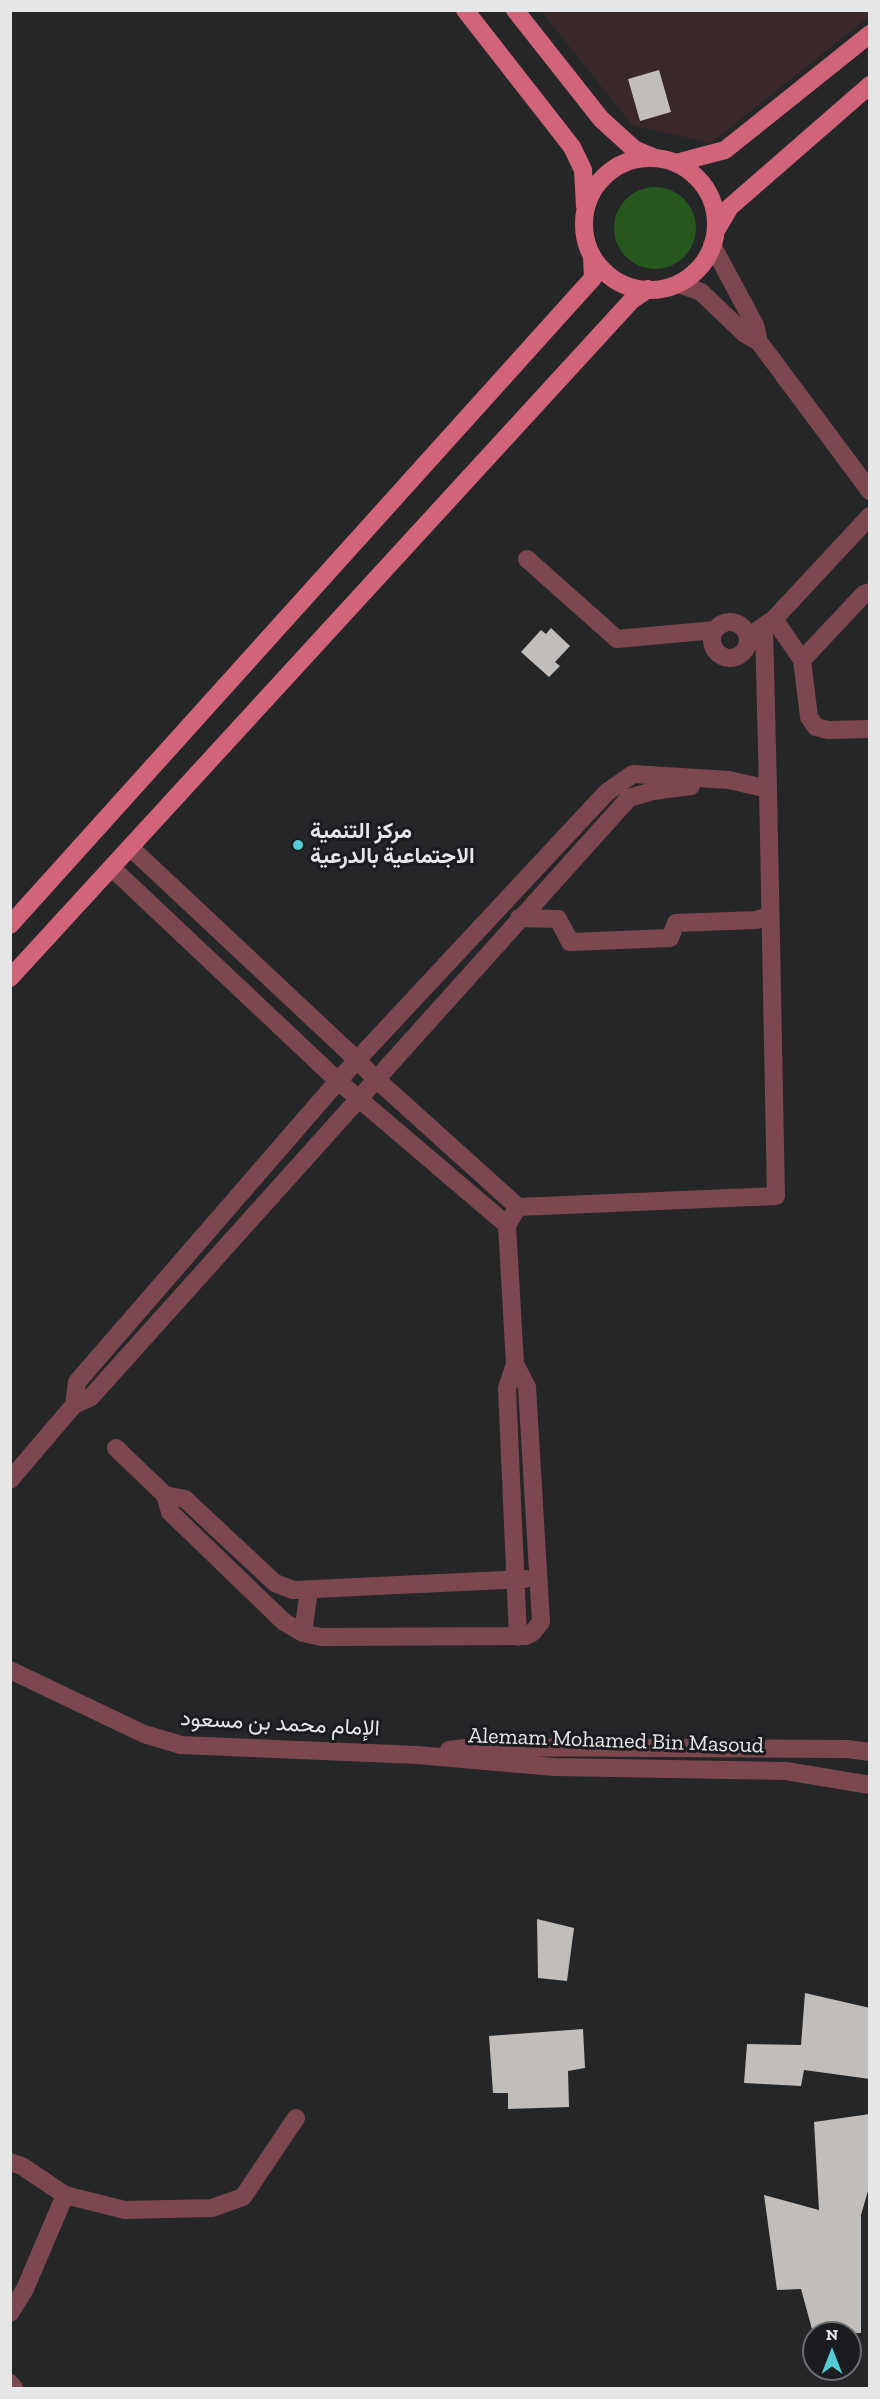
<!DOCTYPE html>
<meta charset="utf-8">
<style>
body{margin:0}
#map{position:relative;width:880px;height:2399px;overflow:hidden;background:#252628;font-family:"Zilla Slab",serif}
canvas{display:block}
.frame{position:absolute;inset:0;border:12px solid #e5e6e8;pointer-events:none}
.north{position:absolute;left:802px;top:2321px;width:60px;height:60px;box-sizing:border-box;background:#1b1c1f;border:2px solid #6c6d6f;border-radius:50%;rotate:0deg;font-size:16px;font-weight:700;line-height:24px;text-align:center;color:#e5e6e8}
.north::after{content:'';display:block;margin:auto;width:21px;height:27px;background:#51ccd5;clip-path:polygon(50% 0,100% 100%,50% 72%,0 100%)}
</style>
<div id="map">
<canvas width="880" height="2399"></canvas>
<div class="frame"></div>
<div class="north">N</div>
</div>
<script>
const c = document.querySelector('canvas').getContext('2d');
c.lineJoin = 'round';
function fillPath(path, color) { c.fillStyle = color; c.fill(path, 'evenodd'); }
const poly = rows => new Path2D(rows.map(r => 'M' + r).join(''));
function stroke(path, color, width, dash) { c.strokeStyle = color; c.lineWidth = width; c.lineCap = dash ? 'butt' : 'round'; c.setLineDash(dash || []); c.stroke(path); }
function write(font, color, halo, rows, align = 'center') {
  c.font = font + ' "Zilla Slab",Vazirmatn,serif'; c.lineWidth = 6; c.setLineDash([]); c.textBaseline = 'middle'; c.strokeStyle = halo; c.fillStyle = color; for (const [text, x, y, turn = 0] of rows) {
    c.save(); c.translate(x, y); c.rotate((+turn || 0) * Math.PI / 180); c.textAlign = isNaN(turn) ? turn : align; if (halo) c.strokeText(text, 0, 0); c.fillText(text, 0, 0); c.restore();
  }
}
const medical = poly([
 [869,10,870,16,711,143,632,125,541,11]
]);
const green = poly([
 '614 228a41 41 0 1 1 82 0a41 41 0 1 1-82 0Z'
]);
const building = poly([
 [659,70,671,112,640,121,628,79],
 [551,628,570,646,555,662,560,666,549,677,521,652,541,630,546,634],
 [537,1919,574,1928,567,1981,538,1978],
 [805,1993,870,2008,870,2079,804,2070,801,2086,744,2083,747,2044,801,2045],
 [583,2029,585,2068,568,2071,569,2107,508,2109,508,2093,493,2093,489,2036],
 [870,2114,870,2184,861,2215,861,2333,813,2333,801,2289,777,2290,764,2195,819,2210,814,2122]
]);
const minor = poly([
 [712,245,755,325,759,342,870,491],
 [679,284,701,292,745,334,759,342],
 [527,559,617,639,715,630],
 [774,619,802,660,864,594,870,592],
 '712 640a18 18 0 1 1 36 0a18 18 0 1 1-36 0Z',
 [764,628,768,789],
 [748,637,774,619,870,516],
 [802,660,809,717,816,727,828,730,870,729],
 [112,868,338,1081,507,1225,518,1207],
 [519,918,558,919,570,942,670,938,676,923,756,920,770,916],
 [507,1225,515,1364,507,1388,518,1637],
 [74,1405,77,1382,338,1081,357,1060,607,792,633,774,729,780,768,789,776,1196,518,1207,376,1079,357,1060,131,848],
 [116,1448,165,1495,170,1512,284,1622,303,1633,321,1637,526,1636,532,1633,541,1622,527,1387,515,1364],
 [10,1480,74,1405,91,1397,629,798,653,791,691,786],
 [165,1495,185,1499,275,1583,293,1590,525,1579],
 [303,1633,309,1590],
 [10,1670,144,1734,181,1745,417,1755,554,1767,786,1771,870,1785],
 [449,1750,473,1747,848,1749,870,1752],
 [10,2162,22,2166,65,2195,125,2210,212,2208,243,2197,296,2118],
 [10,2313,25,2289,65,2195],
 [10,2383,14,2388]
]);
const major = poly([
 [465,10,572,147,583,170,585,206],
 [515,10,601,119,634,149,653,157],
 '584 224a66 66 0 1 1 132 0a66 66 0 1 1-132 0Z',
 [676,163,725,150,870,34],
 [717,229,730,207,870,85],
 [10,925,593,278,592,257],
 [10,978,632,300,648,289]
]);
const markers = [
 [298,845,6,"#51ccd5"]
];
const poiNames = [
 ["مركز التنمية",310,832],
 ["الاجتماعية بالدرعية",310,857]
];
const streetNames = [
 ["الإمام محمد بن مسعود",280,1724,3],
 ["Alemam Mohamed Bin Masoud",616,1741,2]
];
fillPath(medical, '#3a272a');
fillPath(green, '#26581e');
fillPath(building, '#c1bdbb');
stroke(minor, '#7d4750', 18);
stroke(major, '#d26479', 18);
for (const [x, y, r, color] of markers) { const dot = new Path2D(); dot.arc(x, y, r, 0, 2 * Math.PI); c.fillStyle = color; c.fill(dot); stroke(dot, '#1b1c1f', 2); }
write('bold 22px', '#e5e6e8', '#1b1c1f', poiNames, 'left');
write('22px', '#e5e6e8', '#1b1c1f', streetNames);
</script>
